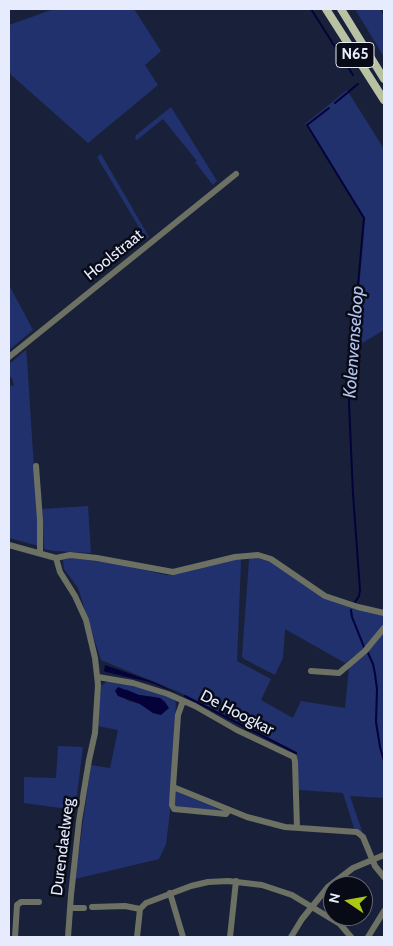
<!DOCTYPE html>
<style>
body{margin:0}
#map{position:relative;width:393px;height:946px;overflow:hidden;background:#19213a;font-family:Cabin,sans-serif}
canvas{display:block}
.frame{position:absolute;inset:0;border:10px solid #e6ecfe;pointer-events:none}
.north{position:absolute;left:323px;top:876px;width:50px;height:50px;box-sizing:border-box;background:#080b16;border:1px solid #616573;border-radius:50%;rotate:282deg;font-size:14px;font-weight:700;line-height:20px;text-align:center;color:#e6ecfe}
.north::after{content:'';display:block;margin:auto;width:18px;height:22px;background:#abc614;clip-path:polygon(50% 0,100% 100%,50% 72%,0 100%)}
</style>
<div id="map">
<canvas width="393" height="946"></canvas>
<div class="frame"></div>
<div class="north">N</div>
</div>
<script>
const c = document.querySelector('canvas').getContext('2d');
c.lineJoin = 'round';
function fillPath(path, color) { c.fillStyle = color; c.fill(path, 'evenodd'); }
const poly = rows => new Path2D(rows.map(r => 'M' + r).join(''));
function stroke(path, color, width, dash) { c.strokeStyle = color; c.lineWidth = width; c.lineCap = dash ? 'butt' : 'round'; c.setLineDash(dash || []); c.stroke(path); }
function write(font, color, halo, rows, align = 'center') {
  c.font = font + ' Cabin,sans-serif'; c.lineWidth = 5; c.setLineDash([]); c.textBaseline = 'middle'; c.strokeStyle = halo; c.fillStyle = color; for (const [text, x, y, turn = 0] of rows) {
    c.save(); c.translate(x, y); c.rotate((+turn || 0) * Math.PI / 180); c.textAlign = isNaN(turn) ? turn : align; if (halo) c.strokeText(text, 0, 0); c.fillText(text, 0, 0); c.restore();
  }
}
const green = poly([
 [54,9,134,9,161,51,145,65,158,85,88,143,9,73,9,25],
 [355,9,380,9,384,17,384,57],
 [347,90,384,149,384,330,354,348,365,218,305,124],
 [171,107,217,181,213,185,195,162,197,161,163,119,137,140,135,139,136,135],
 [101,154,149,237,146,239,97,157],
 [9,285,33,330,9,350],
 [26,350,27,360,39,546,9,538,9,385,14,386,12,378,9,377,9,364],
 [88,506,91,553,54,551,44,549,42,509],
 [251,557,270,561,304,585,384,616,384,798,350,796,363,834,354,828,343,793,298,790,297,754,179,692,101,660,78,588,64,569,63,560,71,558,118,564,166,575,173,575,240,558,241,562,237,661,271,679,261,700,293,718,301,701,345,708,349,668,358,653,345,663,285,629,283,658,275,675,244,659,242,656,249,560],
 [108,681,143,688,174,699,176,703,170,812,166,844,159,859,75,879,91,765,110,768,118,730,98,726,101,686],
 [126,689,139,695,156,697,153,713,140,704,126,700],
 [58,746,83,747,75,810,24,803,24,777,56,778],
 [176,792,177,792,223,811,177,807,175,804]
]);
const water = poly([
 [105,665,154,682,179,694,149,682,106,672,104,671],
 [118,687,139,695,160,698,165,702,169,708,161,715,153,713,140,704,118,696,115,691]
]);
const stream = poly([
 [311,9,353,75],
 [335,103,358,84],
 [329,108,307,125,364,218,351,363,349,403,353,494,360,590,359,596,355,602],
 [351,610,352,617,364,647],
 [368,653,373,664,375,674,377,689,376,722,380,747,384,761],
 [185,696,296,753]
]);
const minor = poly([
 [9,357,236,174],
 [36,466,40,520,40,553],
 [9,545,56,558,70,555,97,558,173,572,235,557,258,555,271,559,325,596,358,607,384,613],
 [56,558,60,572,75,596,86,620,95,658,98,685,95,733,89,760,79,821,71,895,68,937],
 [311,671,339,673,365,651,384,628],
 [98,677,133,683,168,694,195,706,237,730,294,757,295,762,297,828],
 [183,701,178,715,173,787,247,817,285,827,357,832,363,837,375,866,384,877],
 [173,787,172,805,174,809,226,814,229,810],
 [170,893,183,937],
 [92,907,125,906,140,909],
 [70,908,84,908],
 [15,937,17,905,21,902,39,902],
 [137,937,140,909,146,903,191,886,208,882,228,881,262,885,292,895,340,924,351,937],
 [230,937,236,881],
 [291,937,302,919,328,887,353,868,384,855],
 [368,937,384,911]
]);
const major = poly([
 [326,9,384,100],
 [341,9,384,79]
]);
const shields = [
 [355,55,38]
];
const shieldNames = [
 ["N65",355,55]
];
const streetNames = [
 ["Hoolstraat",114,255,-39],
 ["De Hoogkar",237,713,27],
 ["Durendaelweg",63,847,-83]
];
const waterNames = [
 ["Kolenvenseloop",354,342,-86]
];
fillPath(green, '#21316d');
fillPath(water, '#040239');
stroke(stream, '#040239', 2);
stroke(minor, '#6d7163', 6);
stroke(major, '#b9c1a3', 8);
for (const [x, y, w] of shields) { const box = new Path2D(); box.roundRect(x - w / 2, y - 12.5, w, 25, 4); c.fillStyle = '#080b16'; c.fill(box); stroke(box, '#e6ecfe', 1); }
write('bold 15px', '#e6ecfe', null, shieldNames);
write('16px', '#e6ecfe', '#080b16', streetNames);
write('italic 18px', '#b2c2ed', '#080b16', waterNames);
</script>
